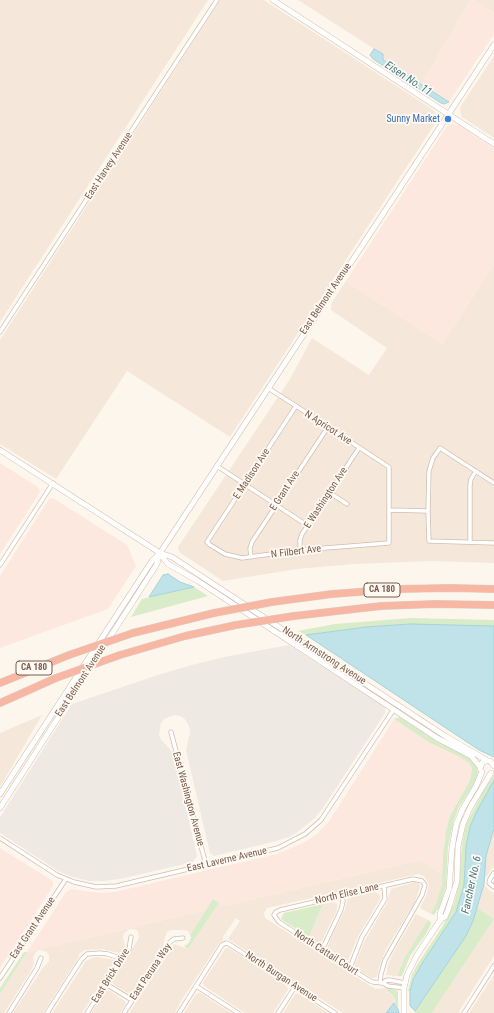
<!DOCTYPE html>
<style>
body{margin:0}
canvas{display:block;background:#fdf6ec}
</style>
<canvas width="494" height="1013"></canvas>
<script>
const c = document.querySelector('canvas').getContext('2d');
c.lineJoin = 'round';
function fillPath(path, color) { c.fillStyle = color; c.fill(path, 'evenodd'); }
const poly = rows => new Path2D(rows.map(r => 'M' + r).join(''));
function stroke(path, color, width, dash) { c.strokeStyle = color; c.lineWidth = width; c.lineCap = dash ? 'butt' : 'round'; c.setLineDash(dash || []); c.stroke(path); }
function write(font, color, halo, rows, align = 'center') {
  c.font = font + ' "Roboto Condensed",sans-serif'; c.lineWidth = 3.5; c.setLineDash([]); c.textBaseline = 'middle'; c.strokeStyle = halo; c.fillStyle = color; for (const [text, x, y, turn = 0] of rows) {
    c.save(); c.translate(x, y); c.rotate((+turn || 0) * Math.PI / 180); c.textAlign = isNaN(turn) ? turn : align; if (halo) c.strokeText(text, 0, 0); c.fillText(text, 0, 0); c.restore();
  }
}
const residential = poly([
 [0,0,208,0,0,322],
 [220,0,264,0,432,109,436,113,438,116,436,122,230,437,127,371,56,479,0,444,0,340],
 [298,0,470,0,422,84,383,60,382,54],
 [474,0,494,0,494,13],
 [494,56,494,138,462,117,460,111,461,106],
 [494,265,494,563,431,561,354,564,297,569,223,581,179,552,178,547,290,379,312,338,369,375,387,348,331,310,332,302,346,281,442,344],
 [42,715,0,787,0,733],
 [494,828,494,866,486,877,484,876,486,856],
 [420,860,443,875,440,893,431,914,420,908,426,896,429,884,424,876,418,874,267,908,264,913,265,918,372,987,375,989,387,988,387,992,394,996,394,1003,386,1013,343,1013,228,939,240,921,236,918,223,937,223,940,220,942,181,1001,175,1013,129,1013,173,946,174,944,188,949,219,903,223,906],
 [415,882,419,884,420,887,415,902,386,949,379,967,377,976,375,978,371,978,356,968,355,965,364,942,387,903,391,889],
 [484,884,488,889,494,893,494,956,458,1013,432,1013,494,919,477,908],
 [375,892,380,895,380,899,358,936,348,960,346,960,327,948,334,931,345,910,347,900,349,898],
 [333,902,337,904,337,910,322,941,318,943,309,937,323,904],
 [206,910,190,935,188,931,183,930,171,930,167,932,165,937,163,947,132,993,129,994,113,984,112,981,139,938,138,931,134,929,130,929,124,933,123,937,125,946,122,952,119,953,102,949,85,950,80,953,76,962,43,1013,13,1013,42,969,49,961,49,955,47,952,40,950,37,951,33,957,34,963,32,969,4,1013,0,1013,0,994,27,952],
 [416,914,428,920,401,966,397,976,386,975,388,965,393,953],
 [229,948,287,986,288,990,273,1013,245,1013,204,986,203,982,225,949],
 [96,957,114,960,115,963,82,1013,52,1013,86,961,90,959],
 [494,975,494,1013,469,1013],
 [106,991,110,991,125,1001,126,1004,120,1013,91,1013],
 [200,993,231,1013,184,1013,196,994],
 [295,994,299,994,328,1013,283,1013]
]);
const commercial = poly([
 [470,0,474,0,494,13,494,34,449,102,422,84],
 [451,124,459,125,494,149,494,265,442,344,346,281,447,126],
 [0,463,38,487,40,492,0,554],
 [53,498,127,545,136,566,108,609,0,648,0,576,49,499],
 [394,719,430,743,460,757,470,764,472,769,470,780,450,816,444,842,443,875,420,860,223,906,213,899,206,910,27,952,66,892,71,889,100,893,114,892,277,854,305,842,317,834,330,820],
 [0,848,53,881,53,886,0,968]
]);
const industrial = poly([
 [289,645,385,707,385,713,323,808,315,818,296,833,289,837,273,842,214,856,210,853,186,750,190,733,189,726,185,719,180,716,174,715,164,719,161,723,159,734,160,738,173,753,197,856,193,862,120,879,103,881,89,881,73,877,58,871,0,833,0,817,72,704,161,674,192,665,229,656]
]);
const green = poly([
 [194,587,208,596,131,617,142,599],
 [411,618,494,620,494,626,410,624,366,627,306,635,298,631,335,624],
 [400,717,436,741,456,750,472,760,475,763,478,771,477,777,475,783,459,807,454,820,448,847,446,886,440,906,434,915,431,914,437,901,442,884,443,855,446,831,450,816,470,780,472,769,470,764,460,757,430,743,394,719],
 [494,775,494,780,476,813,470,827,466,847,464,885,456,912,423,962,413,980,410,991,408,991,412,975,417,965,442,927,454,904,459,884,462,845,466,825,485,787],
 [213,899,219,903,188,949,184,946,188,944,191,938,190,935],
 [323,904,309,937,282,920,281,918,284,913],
 [477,908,494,919,432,1013,414,1013,466,936,473,921],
 [428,920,431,922,431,924,426,934,410,956,402,976,397,976,405,957],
 [24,952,27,952,0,994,0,988],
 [387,988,396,990,398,992,398,1009,396,1007,394,996,387,991]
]);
const water = poly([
 [374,49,383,54,383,60,449,102,444,104,441,103,373,59,370,55,374,49],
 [168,574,180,582,194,587,149,597,163,575,168,574],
 [410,624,494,626,494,757,479,750,306,635,366,627,410,624],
 [494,780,494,828,486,856,484,884,473,921,466,936,415,1011,410,1006,410,991,413,980,423,962,456,912,464,885,466,847,470,827,476,813,494,780],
 [394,1003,396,1007,398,1009,399,1013,386,1013,394,1003]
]);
const street = poly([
 [0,332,217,0],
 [268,388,296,406,389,467,389,543,300,550,242,558,225,554,210,545,207,542,296,406],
 [217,466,308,526],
 [494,483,440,448,433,458,429,471,428,511,429,541,494,543],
 [330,493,347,504],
 [389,510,428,511],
 [470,542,470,485,471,479,476,471],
 [300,550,300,540,302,534,359,448],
 [251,557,250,548,252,542,328,427],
 [0,565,53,483],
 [171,732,206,865],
 [0,838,57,875,74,882,96,887,116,886,278,848,305,834,321,820,394,709],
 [494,873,490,879,489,883,494,887],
 [322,950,341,910,343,901,342,895],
 [350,968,362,937,385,899,384,886],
 [0,978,66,879],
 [380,983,381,974,385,960,422,895,425,885,422,881,413,879,280,910,276,912,274,915,279,922,370,981,373,982,383,983,385,981,389,980,405,983],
 [383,983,388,986,404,988],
 [106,984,132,1000],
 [196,986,238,1013],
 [9,1013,37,968,41,958],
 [47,1013,81,960,87,954,100,953,108,954,122,959],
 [87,1013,129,949,131,937],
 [124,1013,170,942,174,939,183,938],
 [179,1013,222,945,226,943,229,944,335,1013],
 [278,1013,295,987],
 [464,1013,494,966]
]);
const secondary = poly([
 [273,0,494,144],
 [0,450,160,553,172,557,445,736,488,761],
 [160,554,168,564,198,581,437,738,471,756,480,767],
 [480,769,482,763,486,761,490,761,494,766],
 [0,794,152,561,160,553,494,45],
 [0,808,157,564,159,554],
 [441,919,440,914,449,889,452,848,456,825,462,810,476,786,482,772],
 [404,1013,404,988,407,975,417,955,441,919,445,917,448,910,457,881,458,846,463,824,471,806,491,773]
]);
const highway = poly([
 [272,602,332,594,398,589,450,588,494,589],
 [294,616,381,606,435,604,494,605],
 [133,633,214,613],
 [120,655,185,636,236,625],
 [0,683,69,655],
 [0,703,56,678]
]);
const highwayBridge = poly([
 [214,613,272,602],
 [236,625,294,616],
 [69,655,133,633],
 [56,678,120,655]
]);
const markers = [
 [448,119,4,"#3f7fe0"]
];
const shields = [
 [382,590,36],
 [34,668,36]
];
const shieldNames = [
 ["CA 180",382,590],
 ["CA 180",34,668]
];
const shopNames = [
 ["Sunny Market",440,119]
];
const streetNames = [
 ["East Harvey Avenue",109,166,-57],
 ["East Belmont Avenue",326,299,-56],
 ["N Apricot Ave",328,428,33],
 ["E Madison Ave",252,474,-57],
 ["E Grant Ave",285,491,-57],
 ["E Washington Ave",326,498,-57],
 ["N Filbert Ave",296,552,-7],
 ["North Armstrong Avenue",324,656,33],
 ["East Belmont Avenue",81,681,-57],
 ["East Washington Avenue",188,799,75],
 ["East Laverne Avenue",227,860,-13],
 ["North Elise Lane",347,894,-13],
 ["East Grant Avenue",33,928,-56],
 ["North Cattail Court",326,953,33],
 ["East Peruna Way",151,972,-56],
 ["East Brick Drive",111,976,-58],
 ["North Burgan Avenue",281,977,33]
];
const waterNames = [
 ["Eisen No. 11",408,79,33],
 ["Fancher No. 6",472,885,-78]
];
fillPath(residential, '#f5e8da');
fillPath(commercial, '#fde8e0');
fillPath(industrial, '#efe9e4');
fillPath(green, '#d8ecc9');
fillPath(water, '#bfe3e8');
stroke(water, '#a5d3da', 1);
stroke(street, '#d1beb0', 5);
stroke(secondary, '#d6c0b0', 6);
stroke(highway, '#dad1cd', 8);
stroke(street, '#fff', 3.5);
stroke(secondary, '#fff', 5);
stroke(highway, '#f7b7a3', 7);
stroke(highwayBridge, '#dad1cd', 8, []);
stroke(highwayBridge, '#f7b7a3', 7);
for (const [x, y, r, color] of markers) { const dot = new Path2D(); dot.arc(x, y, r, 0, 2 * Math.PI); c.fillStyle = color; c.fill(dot); stroke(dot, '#fffaf3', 1.5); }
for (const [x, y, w] of shields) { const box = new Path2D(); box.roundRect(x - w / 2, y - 7, w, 14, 3); c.fillStyle = '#fffaf3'; c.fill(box); stroke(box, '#7a5c4d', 1); }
write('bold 9px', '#7a5c4d', null, shieldNames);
write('10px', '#366cbe', '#fffaf3', shopNames, 'right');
write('10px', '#7a5c4d', '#fffaf3', streetNames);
write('italic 11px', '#437c86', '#fffaf3', waterNames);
</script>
